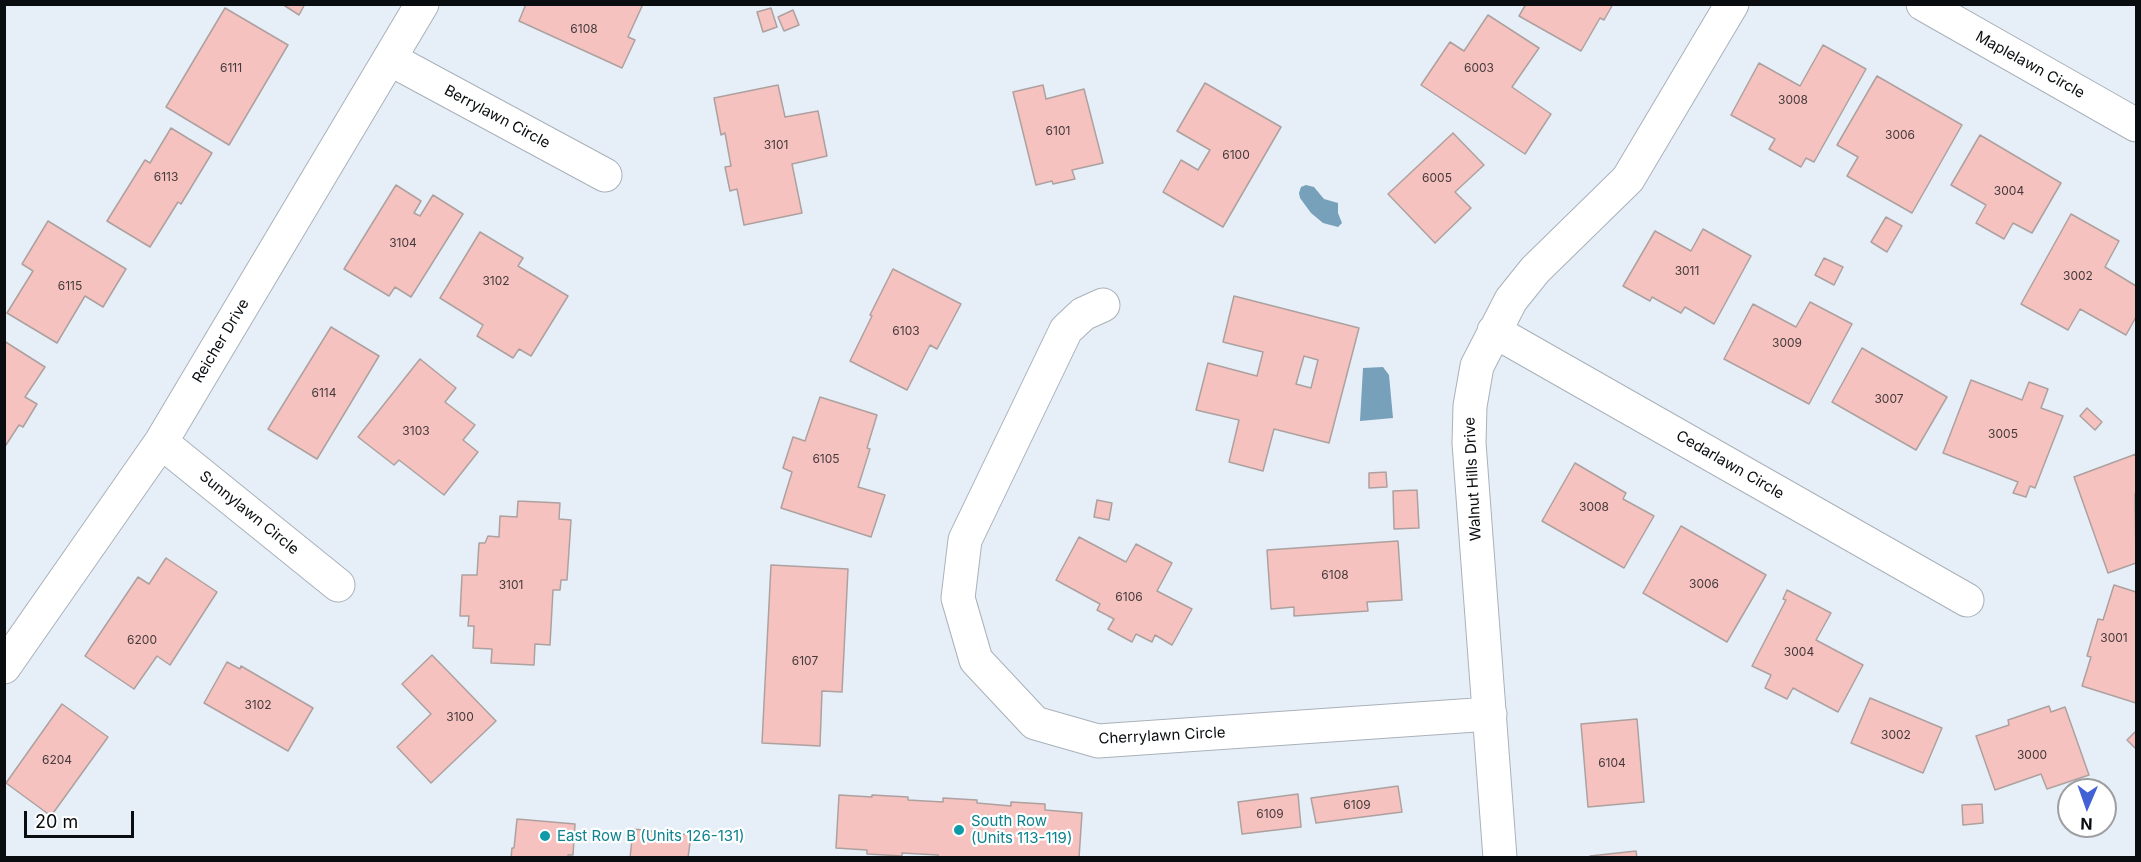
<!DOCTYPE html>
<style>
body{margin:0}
#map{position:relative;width:2141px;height:862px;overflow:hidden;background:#e6eff8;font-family:Inter,sans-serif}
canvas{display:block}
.frame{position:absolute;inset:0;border:6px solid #0a0d0f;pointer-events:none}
.north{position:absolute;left:2057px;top:778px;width:60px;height:60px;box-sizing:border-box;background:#fff;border:2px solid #9d9e9f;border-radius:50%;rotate:182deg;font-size:16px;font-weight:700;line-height:24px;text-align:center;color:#0a0d0f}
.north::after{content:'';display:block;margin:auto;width:21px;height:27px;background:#4161d4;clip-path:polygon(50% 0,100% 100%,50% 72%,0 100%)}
.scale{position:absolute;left:24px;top:811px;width:110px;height:27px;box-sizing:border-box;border:3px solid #0a0d0f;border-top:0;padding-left:8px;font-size:18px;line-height:21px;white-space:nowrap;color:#0a0d0f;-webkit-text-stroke:4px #fff;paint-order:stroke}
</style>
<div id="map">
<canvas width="2141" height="862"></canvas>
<div class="frame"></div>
<div class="north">N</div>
<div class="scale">20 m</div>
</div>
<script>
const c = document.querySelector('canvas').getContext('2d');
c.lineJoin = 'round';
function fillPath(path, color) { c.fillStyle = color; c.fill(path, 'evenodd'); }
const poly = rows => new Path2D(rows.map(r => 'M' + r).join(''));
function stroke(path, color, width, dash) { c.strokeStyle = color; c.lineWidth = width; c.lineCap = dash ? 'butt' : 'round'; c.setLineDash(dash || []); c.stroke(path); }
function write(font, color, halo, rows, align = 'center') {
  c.font = font + ' Inter,sans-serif'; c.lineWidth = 4.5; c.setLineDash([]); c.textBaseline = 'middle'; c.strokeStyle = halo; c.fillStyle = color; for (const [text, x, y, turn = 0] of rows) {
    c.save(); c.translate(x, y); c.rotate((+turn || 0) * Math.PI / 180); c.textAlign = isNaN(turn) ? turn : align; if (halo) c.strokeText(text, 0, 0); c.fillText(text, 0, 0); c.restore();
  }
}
const water = poly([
 [1306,185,1314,187,1324,199,1338,203,1338,213,1342,223,1338,227,1323,223,1311,213,1300,198,1299,193,1301,187],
 [1383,367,1389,375,1393,418,1360,421,1363,368]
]);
const building = poly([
 [282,4,305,4,299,15,282,4],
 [526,4,643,4,628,37,635,40,622,68,519,21,526,4],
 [1526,4,1613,4,1604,20,1600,18,1581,51,1519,16,1526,4],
 [225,8,288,45,229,145,166,107,225,8],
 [771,8,777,27,763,32,757,12,771,8],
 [793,10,799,25,784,31,778,17,793,10],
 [1488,15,1539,48,1512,87,1551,114,1525,154,1421,85,1450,42,1464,51,1488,15],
 [1823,45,1866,69,1814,162,1806,158,1801,167,1769,149,1775,139,1731,115,1759,63,1800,86,1823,45],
 [1877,76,1962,125,1912,213,1847,176,1858,157,1837,145,1877,76],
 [1205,83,1281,127,1223,227,1163,192,1181,160,1198,170,1210,150,1177,131,1205,83],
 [778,85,785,117,818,111,827,156,792,164,802,213,744,225,737,189,730,191,725,167,731,166,725,133,721,135,714,98,778,85],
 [1043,85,1046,99,1084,89,1103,163,1072,170,1075,179,1053,184,1052,181,1036,185,1013,92,1043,85],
 [171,128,212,153,181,204,178,202,150,247,107,221,145,160,150,163,171,128],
 [1453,133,1484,165,1455,192,1471,208,1435,243,1388,194,1453,133],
 [1980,135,2061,183,2032,233,2013,223,2004,239,1976,223,1986,205,1951,185,1980,135],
 [396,185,421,201,414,213,420,216,433,195,463,214,411,297,395,287,389,296,344,269,396,185],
 [2071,214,2119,241,2105,267,2136,286,2136,317,2126,335,2080,309,2068,330,2021,304,2071,214],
 [1886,217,1902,226,1887,252,1871,242,1886,217],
 [48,221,126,269,103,307,85,296,57,343,7,313,33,271,22,264,48,221],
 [1703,229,1751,256,1714,324,1685,307,1681,313,1652,297,1650,301,1623,286,1655,231,1691,251,1703,229],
 [480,232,523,258,518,266,568,296,531,356,519,349,513,358,477,336,483,325,440,298,480,232],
 [1824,258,1843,267,1834,285,1815,275,1824,258],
 [893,269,961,304,937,349,930,345,907,390,850,361,872,316,870,315,893,269],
 [1234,296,1359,328,1329,443,1274,429,1263,471,1229,462,1239,420,1196,410,1208,363,1257,376,1263,352,1223,342,1234,296],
 [1304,356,1318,360,1311,388,1296,384,1304,356],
 [1810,302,1852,324,1809,404,1724,359,1753,304,1796,327,1810,302],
 [331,327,379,356,317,459,268,429,331,327],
 [4,341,45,367,25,397,37,404,23,427,19,425,4,448,4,341],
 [1862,348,1947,397,1916,450,1832,402,1862,348],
 [420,359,456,388,445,402,475,425,463,440,478,452,444,495,399,460,394,465,358,437,420,359],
 [1971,380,2022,400,2029,382,2048,389,2041,408,2063,416,2035,488,2030,486,2026,497,2013,493,2018,482,1943,453,1971,380],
 [820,397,877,415,867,448,870,449,858,487,885,495,871,537,781,508,792,472,783,468,793,437,805,441,820,397],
 [2087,408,2102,422,2095,430,2080,416,2087,408],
 [2136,454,2136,493,2135,494,2136,563,2108,573,2074,477,2136,454],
 [1575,463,1626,493,1623,499,1654,516,1624,568,1542,521,1575,463],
 [1386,472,1387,487,1369,488,1369,473,1386,472],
 [1417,490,1419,528,1394,529,1393,491,1417,490],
 [1097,500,1112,503,1109,520,1094,517,1097,500],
 [518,501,560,503,559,519,571,520,567,580,561,580,560,590,553,590,550,645,535,644,534,665,491,663,492,649,473,648,474,626,468,626,469,616,460,616,462,575,477,575,479,543,485,543,488,536,499,537,500,516,517,517,518,501],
 [1681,526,1766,575,1727,642,1643,593,1681,526],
 [1079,537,1126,562,1136,544,1172,563,1157,591,1192,609,1172,645,1155,635,1152,642,1136,634,1132,642,1108,629,1114,619,1097,610,1100,604,1056,580,1079,537],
 [1398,541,1402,600,1367,602,1368,611,1294,616,1294,607,1271,609,1267,550,1398,541],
 [166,558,217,592,170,665,157,656,134,689,85,656,138,577,149,584,166,558],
 [771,565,848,569,842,692,822,691,820,746,762,743,771,565],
 [2114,585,2136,592,2136,703,2082,686,2091,657,2087,656,2098,619,2103,620,2114,585],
 [1787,590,1831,613,1816,640,1863,665,1838,712,1793,688,1787,699,1765,688,1771,675,1752,666,1786,600,1783,599,1787,590],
 [432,655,496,721,431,783,397,747,431,714,402,684,432,655],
 [227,662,240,669,241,666,313,708,288,751,204,703,227,662],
 [1870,698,1942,728,1923,773,1851,743,1870,698],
 [62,704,108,737,51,816,6,783,62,704],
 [2049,706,2051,712,2065,707,2089,775,2047,789,2041,774,1995,790,1976,736,2009,725,2008,720,2049,706],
 [1637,719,1644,802,1588,807,1581,724,1637,719],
 [2136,731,2136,749,2127,740,2136,731],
 [1398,786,1402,812,1316,823,1311,798,1398,786],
 [1298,794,1301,827,1242,834,1238,802,1298,794],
 [839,795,872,797,872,795,908,797,908,800,943,802,943,798,977,800,977,803,1011,806,1011,802,1045,804,1045,810,1082,813,1079,858,938,858,938,855,902,853,902,856,867,854,867,850,836,848,839,795],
 [1982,804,1983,823,1963,825,1962,805,1982,804],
 [517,819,575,824,573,855,568,855,568,858,511,858,512,848,514,848,517,819],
 [633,829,691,835,688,858,630,858,633,829],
 [1636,851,1637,858,1590,858,1590,856,1636,851]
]);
const minor = poly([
 [1923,4,2136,125],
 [390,59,605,175],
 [1103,305,1083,314,1066,330,965,540,958,598,976,660,1035,723,1098,741,1490,714],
 [1494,331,1967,600],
 [161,442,338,585],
 [4,667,161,442,422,4],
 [1500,858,1469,443,1470,406,1477,366,1511,300,1535,270,1628,179,1732,4]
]);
const markers = [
 [959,830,6,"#0f9aa8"],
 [545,836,6,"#0f9aa8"]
];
const numberNames = [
 ["6108",584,29],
 ["6111",231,68],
 ["6003",1479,68],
 ["3008",1793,100],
 ["6101",1058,131],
 ["3006",1900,135],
 ["3101",776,145],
 ["6100",1236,155],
 ["6113",166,177],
 ["6005",1437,178],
 ["3004",2009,191],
 ["3104",403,243],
 ["3011",1687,271],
 ["3002",2078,276],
 ["3102",496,281],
 ["6115",70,286],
 ["6103",906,331],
 ["3009",1787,343],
 ["6114",324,393],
 ["3007",1889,399],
 ["3103",416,431],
 ["3005",2003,434],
 ["6105",826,459],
 ["3008",1594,507],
 ["6108",1335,575],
 ["3006",1704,584],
 ["3101",511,585],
 ["6106",1129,597],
 ["3001",2114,638],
 ["6200",142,640],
 ["3004",1799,652],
 ["6107",805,661],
 ["3102",258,705],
 ["3100",460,717],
 ["3002",1896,735],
 ["3000",2032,755],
 ["6204",57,760],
 ["6104",1612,763],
 ["6109",1357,805],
 ["6109",1270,814]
];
const streetNames = [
 ["Maplelawn Circle",2030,65,29],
 ["Berrylawn Circle",497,117,28],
 ["Reicher Drive",221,341,-59],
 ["Cedarlawn Circle",1730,465,30],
 ["Walnut Hills Drive",1473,479,-93],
 ["Sunnylawn Circle",249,513,39],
 ["Cherrylawn Circle",1162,736,-3]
];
const cultureNames = [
 ["South Row",971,821],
 ["(Units 113-119)",971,838],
 ["East Row B (Units 126-131)",557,836]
];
fillPath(water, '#77a0bb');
fillPath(building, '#f6c2bf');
stroke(building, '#ada1a0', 1.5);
stroke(minor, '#a9b1b9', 35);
stroke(minor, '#fff', 33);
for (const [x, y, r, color] of markers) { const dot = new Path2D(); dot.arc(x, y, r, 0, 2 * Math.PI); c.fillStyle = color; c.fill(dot); stroke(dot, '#fff', 2); }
write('12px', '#453a3b', null, numberNames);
write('15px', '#0a0d0f', '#fff', streetNames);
write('15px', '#0d838f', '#fff', cultureNames, 'left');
</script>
